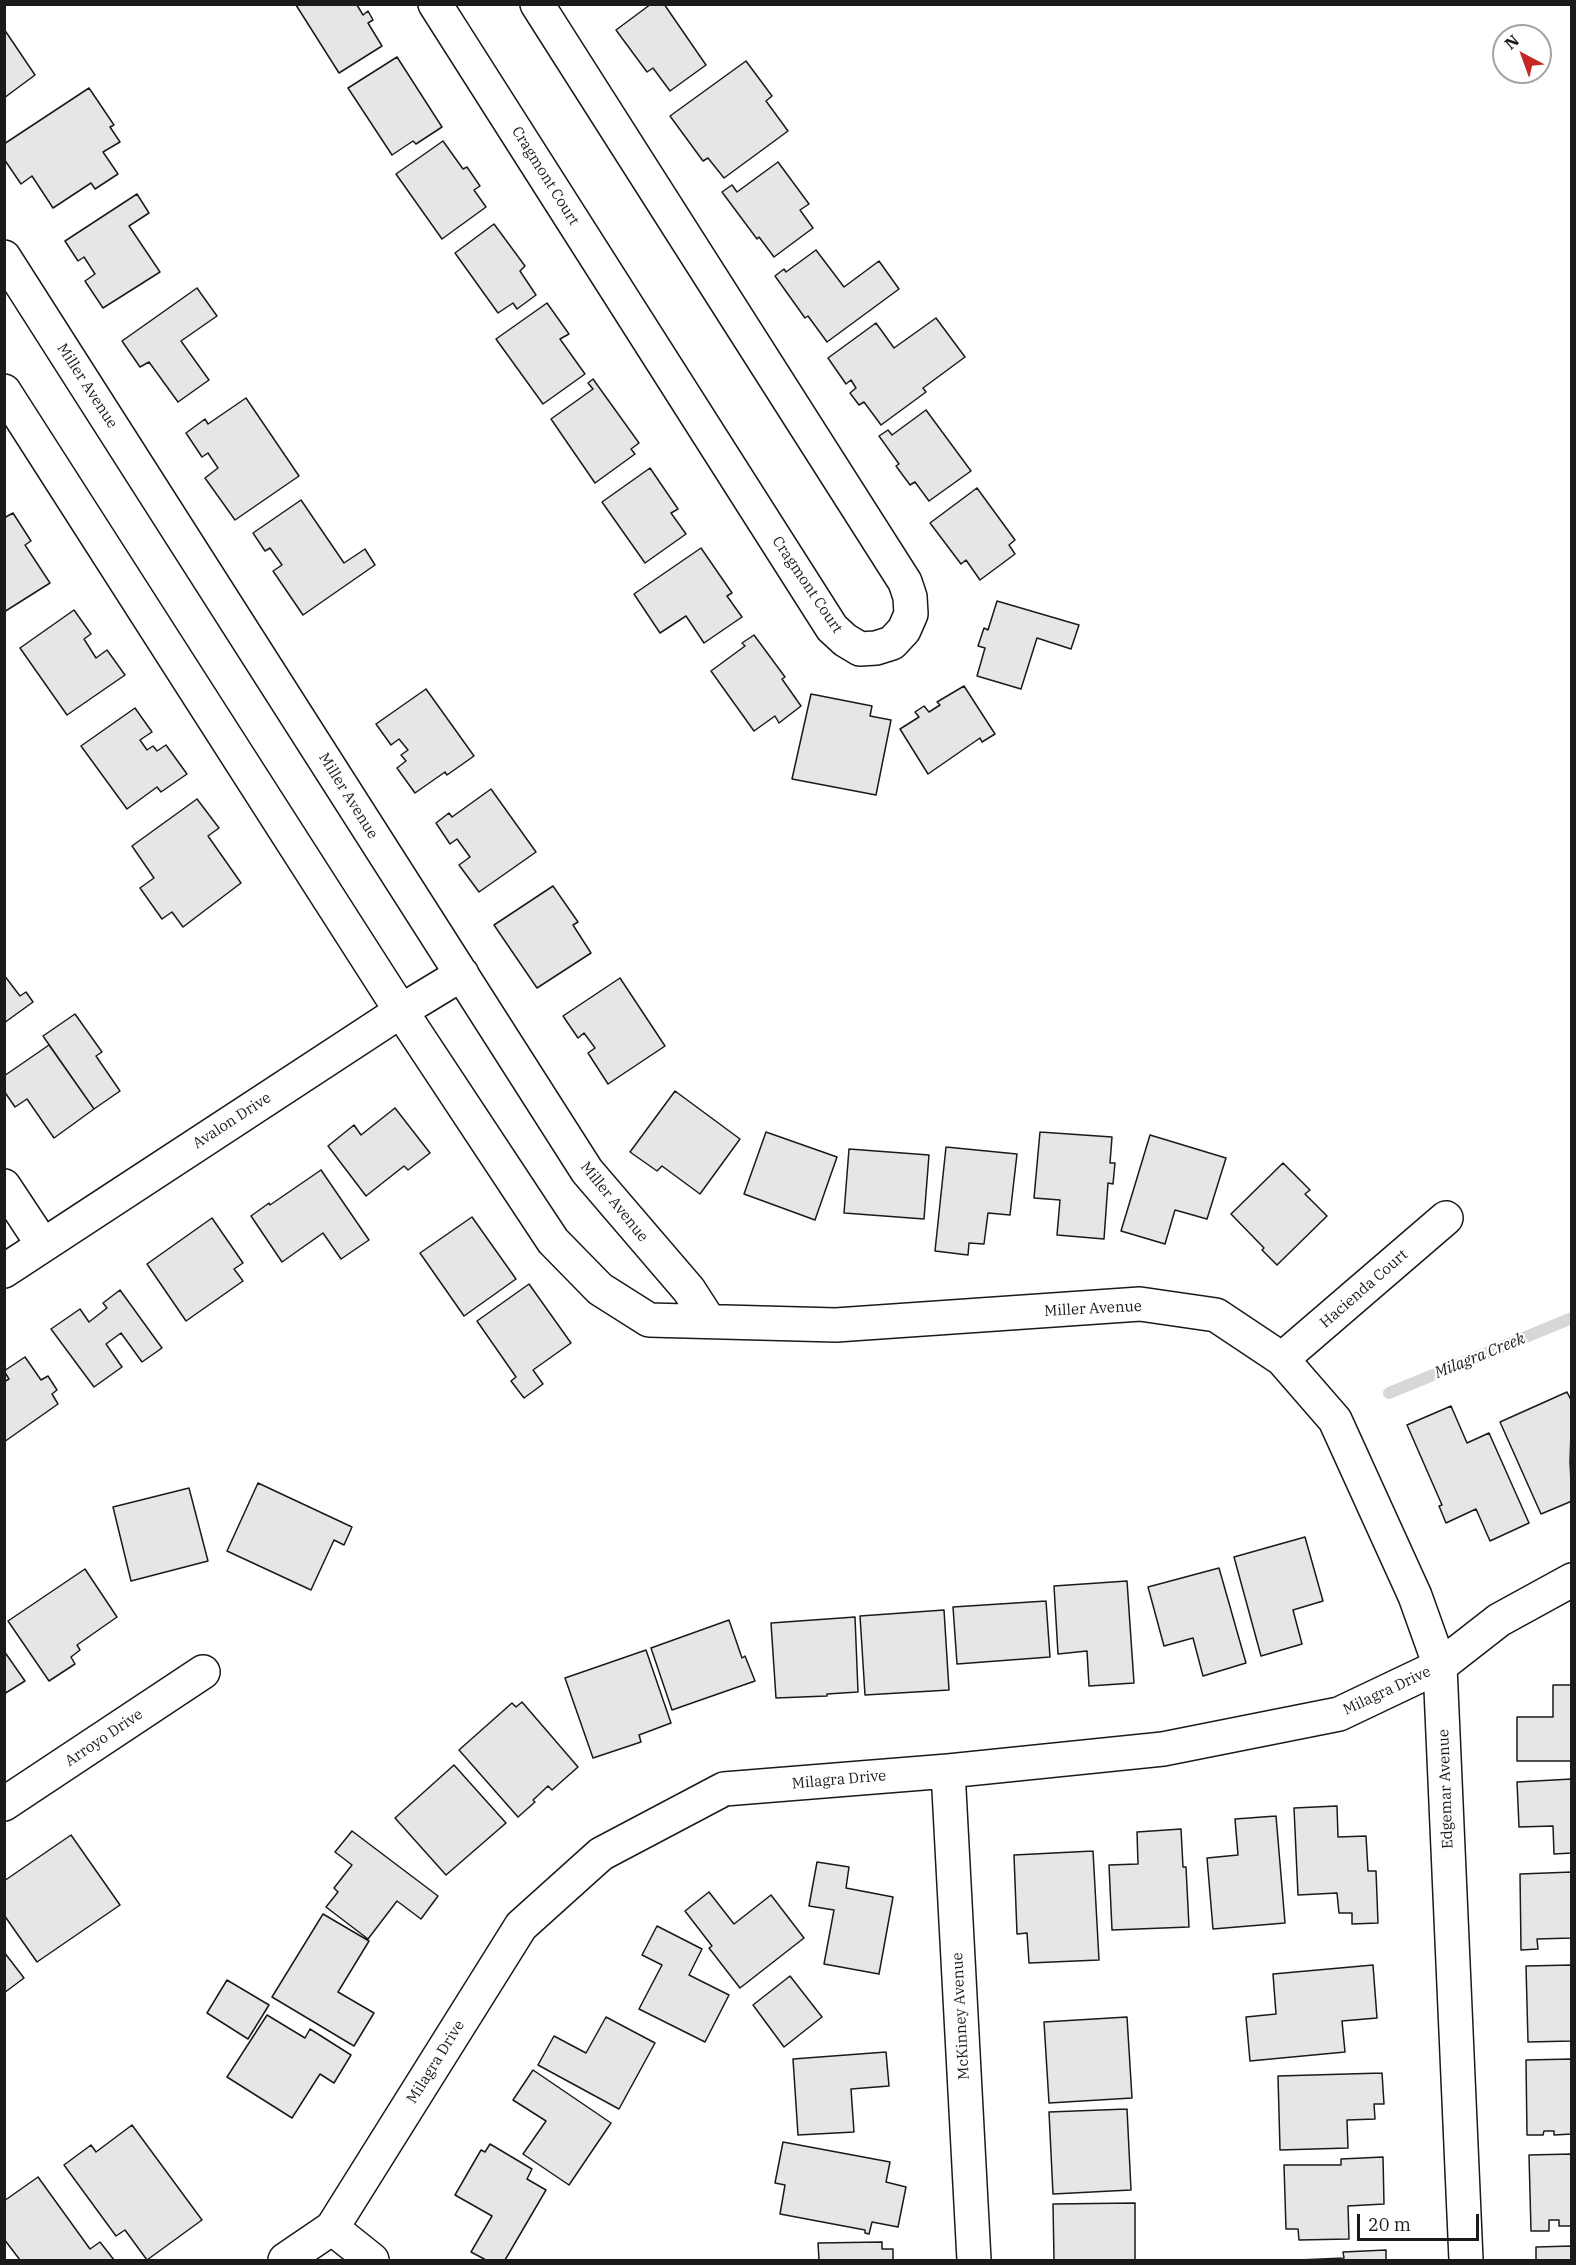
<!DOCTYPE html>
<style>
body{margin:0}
#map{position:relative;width:1576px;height:2265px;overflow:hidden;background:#fff;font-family:"IBM Plex Serif",serif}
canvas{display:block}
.frame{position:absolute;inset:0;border:6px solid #1a1a1a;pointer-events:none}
.north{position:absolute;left:1492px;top:24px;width:60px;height:60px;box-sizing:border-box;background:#fff;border:2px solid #a3a3a3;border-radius:50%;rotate:319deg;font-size:16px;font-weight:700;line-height:24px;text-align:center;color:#1a1a1a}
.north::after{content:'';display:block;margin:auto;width:21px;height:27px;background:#c62828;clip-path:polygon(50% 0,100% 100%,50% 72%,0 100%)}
.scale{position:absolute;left:1357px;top:2214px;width:122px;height:27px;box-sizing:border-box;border:3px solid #1a1a1a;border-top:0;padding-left:8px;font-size:18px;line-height:21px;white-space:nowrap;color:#1a1a1a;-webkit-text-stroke:4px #fff;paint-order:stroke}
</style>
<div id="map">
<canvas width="1576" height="2265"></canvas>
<div class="frame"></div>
<div class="north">N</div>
<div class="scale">20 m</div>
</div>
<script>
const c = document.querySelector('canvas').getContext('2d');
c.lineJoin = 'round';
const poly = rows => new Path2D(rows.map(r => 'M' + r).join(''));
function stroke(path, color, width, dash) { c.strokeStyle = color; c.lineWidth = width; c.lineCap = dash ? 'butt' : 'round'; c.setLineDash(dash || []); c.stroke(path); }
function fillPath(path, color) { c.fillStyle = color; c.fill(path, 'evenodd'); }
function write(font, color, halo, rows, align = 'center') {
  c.font = font + ' "IBM Plex Serif",serif'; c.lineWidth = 4.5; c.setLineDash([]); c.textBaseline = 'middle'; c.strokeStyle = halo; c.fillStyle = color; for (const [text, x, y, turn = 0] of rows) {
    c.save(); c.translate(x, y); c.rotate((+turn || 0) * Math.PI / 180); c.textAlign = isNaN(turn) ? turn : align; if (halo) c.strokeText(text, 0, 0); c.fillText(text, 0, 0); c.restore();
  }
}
const stream = poly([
 [1389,1393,1572,1318]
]);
const building = poly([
 [358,4,357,5,363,15,368,11,373,20,368,23,382,46,339,73,296,5,358,4],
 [651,4,664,4,706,65,670,91,653,68,647,72,616,30,651,4],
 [4,29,35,75,4,98,4,29],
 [397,57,442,127,416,144,413,141,392,155,348,88,397,57],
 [746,61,772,96,766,101,788,131,724,178,708,158,703,161,670,116,746,61],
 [89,88,114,125,110,127,120,142,103,152,118,174,95,189,91,183,53,208,32,176,21,184,4,159,4,144,89,88],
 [443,141,463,169,467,167,480,186,474,190,486,207,442,239,396,174,443,141],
 [778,162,809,204,800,210,813,228,774,257,759,237,757,239,722,192,732,185,737,192,778,162],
 [137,194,149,213,129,226,160,272,103,308,85,281,95,274,84,257,78,261,65,241,137,194],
 [494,224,525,266,520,271,536,295,517,309,513,303,498,313,455,253,494,224],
 [816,250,844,287,879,261,899,289,827,342,808,316,805,318,775,276,784,269,786,272,816,250],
 [197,288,217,316,181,341,209,380,178,402,149,362,140,367,122,341,197,288],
 [547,303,569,334,560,339,585,374,543,404,496,339,547,303],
 [936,318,965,357,923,388,926,392,881,425,864,402,859,405,850,393,856,388,851,380,846,384,828,358,876,323,894,348,936,318],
 [593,379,639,443,631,449,635,454,595,483,551,419,593,389,588,383,593,379],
 [246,398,299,476,235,520,205,478,218,468,208,453,202,457,186,433,205,419,208,424,246,398],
 [926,410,971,471,929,501,915,482,910,485,896,466,899,464,879,436,888,430,892,435,926,410],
 [650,468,678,509,671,513,686,534,645,563,602,502,650,468],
 [977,488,1015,540,1009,545,1015,554,980,580,966,560,961,564,930,523,977,488],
 [301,500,344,563,365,549,375,565,303,615,273,571,282,565,270,548,265,551,253,533,301,500],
 [13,513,31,541,25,545,50,583,4,612,4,518,13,513],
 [701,548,732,593,727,596,742,617,704,643,686,616,660,633,634,594,701,548],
 [997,601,1079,625,1071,649,1037,638,1021,689,977,676,985,648,978,646,984,628,988,630,997,601],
 [74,610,91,634,84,639,96,658,107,650,125,675,67,715,20,648,74,610],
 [754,635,785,677,782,679,801,706,779,723,775,716,754,731,711,671,745,646,742,643,754,635],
 [964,686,995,734,982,742,980,738,928,774,900,729,919,717,915,712,924,706,929,712,940,705,937,702,964,686],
 [426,689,474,756,447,775,445,772,415,793,397,768,406,761,401,755,408,750,399,739,391,745,376,724,426,689],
 [811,694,872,706,870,716,891,720,876,795,792,779,811,694],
 [135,708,152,732,140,740,147,750,153,746,157,751,166,745,187,774,161,792,157,787,127,809,81,746,135,708],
 [491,789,536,852,479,892,459,865,470,857,457,839,450,844,436,823,449,813,452,817,491,789],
 [197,799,219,828,208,836,241,883,183,927,172,912,162,919,140,888,154,878,132,846,197,799],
 [553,886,578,922,573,925,591,953,537,988,494,925,553,886],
 [4,975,20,996,26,992,33,1002,4,1023,4,975],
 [620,978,665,1046,608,1084,588,1053,595,1048,584,1033,578,1038,563,1016,620,978],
 [75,1014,102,1052,96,1056,120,1091,94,1109,43,1036,75,1014],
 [49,1045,94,1109,54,1138,27,1099,15,1107,4,1091,4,1076,49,1045],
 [675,1091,740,1139,700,1194,662,1166,657,1171,630,1152,675,1091],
 [395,1108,430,1153,408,1170,404,1166,366,1196,328,1146,354,1125,361,1135,395,1108],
 [766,1132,837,1157,815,1220,744,1194,766,1132],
 [1040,1132,1112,1137,1110,1163,1115,1163,1113,1184,1108,1183,1104,1239,1057,1235,1060,1200,1034,1198,1040,1132],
 [1150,1135,1226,1158,1207,1219,1175,1210,1165,1244,1121,1231,1150,1135],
 [946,1147,1017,1154,1010,1215,988,1213,984,1244,969,1243,968,1255,935,1251,946,1147],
 [849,1149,929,1155,924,1219,844,1213,849,1149],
 [1283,1163,1310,1190,1305,1194,1327,1216,1277,1265,1262,1250,1264,1248,1231,1214,1283,1163],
 [321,1170,369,1240,341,1259,323,1233,282,1262,251,1216,269,1203,270,1205,321,1170],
 [472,1217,516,1279,464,1316,420,1253,472,1217],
 [212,1218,243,1263,234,1269,243,1281,186,1321,147,1264,212,1218],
 [529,1284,571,1343,533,1370,543,1384,524,1398,511,1381,516,1377,477,1321,529,1284],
 [120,1290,162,1348,142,1362,121,1333,106,1344,122,1367,94,1387,51,1329,80,1309,89,1322,107,1308,103,1303,120,1290],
 [25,1357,41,1380,48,1376,57,1390,52,1394,58,1404,4,1442,4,1382,9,1379,4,1371,25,1357],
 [1567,1392,1572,1402,1570,1462,1572,1501,1541,1514,1500,1422,1567,1392],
 [1451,1406,1467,1443,1489,1433,1529,1523,1490,1541,1476,1509,1446,1523,1439,1506,1442,1505,1407,1425,1451,1406],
 [258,1483,352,1527,344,1545,334,1540,311,1590,227,1551,258,1483],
 [189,1488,208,1561,131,1581,113,1507,189,1488],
 [1305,1537,1323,1601,1293,1610,1302,1644,1261,1656,1234,1557,1305,1537],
 [1219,1568,1246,1663,1203,1676,1193,1638,1164,1646,1148,1587,1219,1568],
 [85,1569,117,1617,77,1645,80,1650,71,1657,75,1664,49,1681,8,1621,85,1569],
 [1127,1581,1134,1683,1089,1686,1087,1651,1058,1654,1054,1586,1127,1581],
 [1046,1601,1050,1657,957,1664,953,1607,1046,1601],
 [944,1610,949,1690,865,1695,860,1616,944,1610],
 [855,1617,858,1692,827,1694,827,1696,776,1698,771,1623,855,1617],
 [729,1620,742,1658,745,1656,755,1681,672,1710,651,1648,729,1620],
 [646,1650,671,1723,639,1735,641,1742,593,1758,565,1678,646,1650],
 [4,1651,25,1681,4,1694,4,1651],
 [1553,1685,1572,1685,1572,1761,1517,1761,1517,1717,1553,1717,1553,1685],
 [522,1702,578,1767,552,1790,548,1786,533,1800,535,1802,518,1817,459,1750,512,1703,516,1707,522,1702],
 [454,1765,506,1823,446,1875,395,1818,454,1765],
 [1572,1779,1572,1853,1554,1854,1553,1826,1519,1827,1517,1782,1572,1779],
 [1337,1806,1338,1837,1366,1836,1368,1871,1376,1871,1378,1923,1352,1924,1352,1913,1339,1913,1337,1893,1298,1895,1294,1808,1337,1806],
 [1276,1816,1285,1923,1213,1929,1207,1858,1238,1855,1235,1819,1276,1816],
 [1181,1829,1183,1867,1186,1867,1189,1927,1112,1930,1109,1865,1138,1864,1137,1832,1181,1829],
 [352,1831,438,1896,421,1919,397,1901,368,1939,326,1907,338,1892,334,1888,352,1865,335,1852,352,1831],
 [71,1835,120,1905,37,1962,4,1915,4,1881,71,1835],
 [1093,1851,1099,1960,1029,1963,1027,1933,1017,1934,1014,1855,1093,1851],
 [817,1862,849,1867,846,1888,893,1897,879,1974,824,1964,834,1910,809,1906,817,1862],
 [1572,1872,1572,1938,1537,1939,1538,1949,1521,1950,1520,1874,1572,1872],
 [709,1892,734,1924,771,1895,804,1938,740,1988,709,1948,712,1946,685,1911,709,1892],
 [323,1914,369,1941,338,1992,374,2013,354,2046,272,1997,323,1914],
 [657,1926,702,1949,689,1975,729,1995,705,2042,639,2009,662,1965,642,1955,657,1926],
 [4,1952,24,1978,4,1993,4,1952],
 [1373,1965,1377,2018,1342,2021,1345,2052,1250,2061,1246,2017,1276,2014,1273,1974,1373,1965],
 [1572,1965,1572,2041,1528,2042,1526,1966,1572,1965],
 [790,1976,822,2017,784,2047,753,2005,790,1976],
 [227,1980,269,2005,248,2039,207,2013,227,1980],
 [267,2015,305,2038,310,2029,351,2055,334,2083,320,2074,292,2118,227,2077,267,2015],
 [606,2017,655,2043,619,2109,538,2065,554,2036,586,2053,606,2017],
 [1127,2017,1132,2098,1049,2103,1044,2022,1127,2017],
 [886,2052,889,2086,851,2089,854,2132,798,2135,793,2059,886,2052],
 [1572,2059,1572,2134,1554,2135,1554,2131,1544,2131,1543,2135,1527,2135,1526,2060,1572,2059],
 [533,2070,611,2123,569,2185,523,2154,546,2121,513,2100,533,2070],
 [1382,2073,1384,2104,1374,2104,1375,2119,1347,2120,1348,2148,1280,2150,1278,2076,1382,2073],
 [1127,2109,1131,2190,1053,2194,1049,2112,1127,2109],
 [132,2125,202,2220,147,2260,125,2230,116,2236,64,2165,91,2145,96,2152,132,2125],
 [783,2142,890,2162,886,2182,906,2187,898,2227,872,2222,869,2234,865,2233,865,2230,780,2214,785,2185,775,2183,783,2142],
 [490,2144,532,2169,527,2179,546,2190,505,2260,486,2260,471,2252,492,2216,455,2195,481,2150,485,2152,490,2144],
 [1572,2154,1572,2226,1559,2226,1559,2220,1549,2220,1549,2231,1531,2231,1529,2155,1572,2154],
 [1383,2157,1384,2204,1348,2206,1349,2239,1299,2240,1298,2229,1286,2229,1284,2165,1341,2165,1341,2159,1383,2157],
 [38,2177,90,2249,100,2242,114,2260,20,2260,4,2239,4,2201,38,2177],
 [1135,2203,1135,2260,1054,2260,1053,2204,1135,2203],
 [882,2242,882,2249,893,2249,893,2260,819,2260,818,2243,882,2242],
 [1572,2246,1572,2260,1536,2260,1536,2247,1572,2246],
 [1386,2250,1386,2260,1299,2260,1344,2258,1343,2252,1386,2250]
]);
const minor = poly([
 [435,4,832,628,845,640,860,649,876,648,892,643,904,630,911,614,910,597,905,582,537,4],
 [4,257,587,1171,689,1290,709,1321],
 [4,391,401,1011,553,1241,600,1289,649,1320,836,1325,1140,1304,1216,1315,1282,1359,1335,1420,1415,1596,1440,1666,1466,2260],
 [4,1186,43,1245],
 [4,1271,401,1011,462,974],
 [1282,1359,1446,1218],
 [948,1771,974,2260],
 [4,1804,203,1672],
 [332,2228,372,2260],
 [285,2260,332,2228,521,1926,601,1854,724,1789,948,1771,1163,1749,1339,1714,1440,1666,1499,1620,1572,1580]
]);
const streetNames = [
 ["Cragmont Court",545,176,58],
 ["Miller Avenue",87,386,57],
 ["Cragmont Court",807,585,56],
 ["Miller Avenue",348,796,58],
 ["Avalon Drive",232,1121,-33],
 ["Miller Avenue",614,1202,51],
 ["Hacienda Court",1364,1289,-41],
 ["Miller Avenue",1093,1309,-3],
 ["Milagra Drive",1387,1691,-25],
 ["Arroyo Drive",104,1738,-34],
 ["Milagra Drive",839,1780,-5],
 ["Edgemar Avenue",1446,1789,-92],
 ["McKinney Avenue",961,2016,-93],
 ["Milagra Drive",436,2062,-58]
];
const waterNames = [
 ["Milagra Creek",1480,1356,-22]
];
stroke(stream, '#d7d7d7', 12);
fillPath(building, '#e6e6e6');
stroke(building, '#1a1a1a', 1.5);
stroke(minor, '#1a1a1a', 36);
stroke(minor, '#fff', 33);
write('15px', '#1a1a1a', '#fff', streetNames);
write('italic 16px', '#1a1a1a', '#fff', waterNames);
</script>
